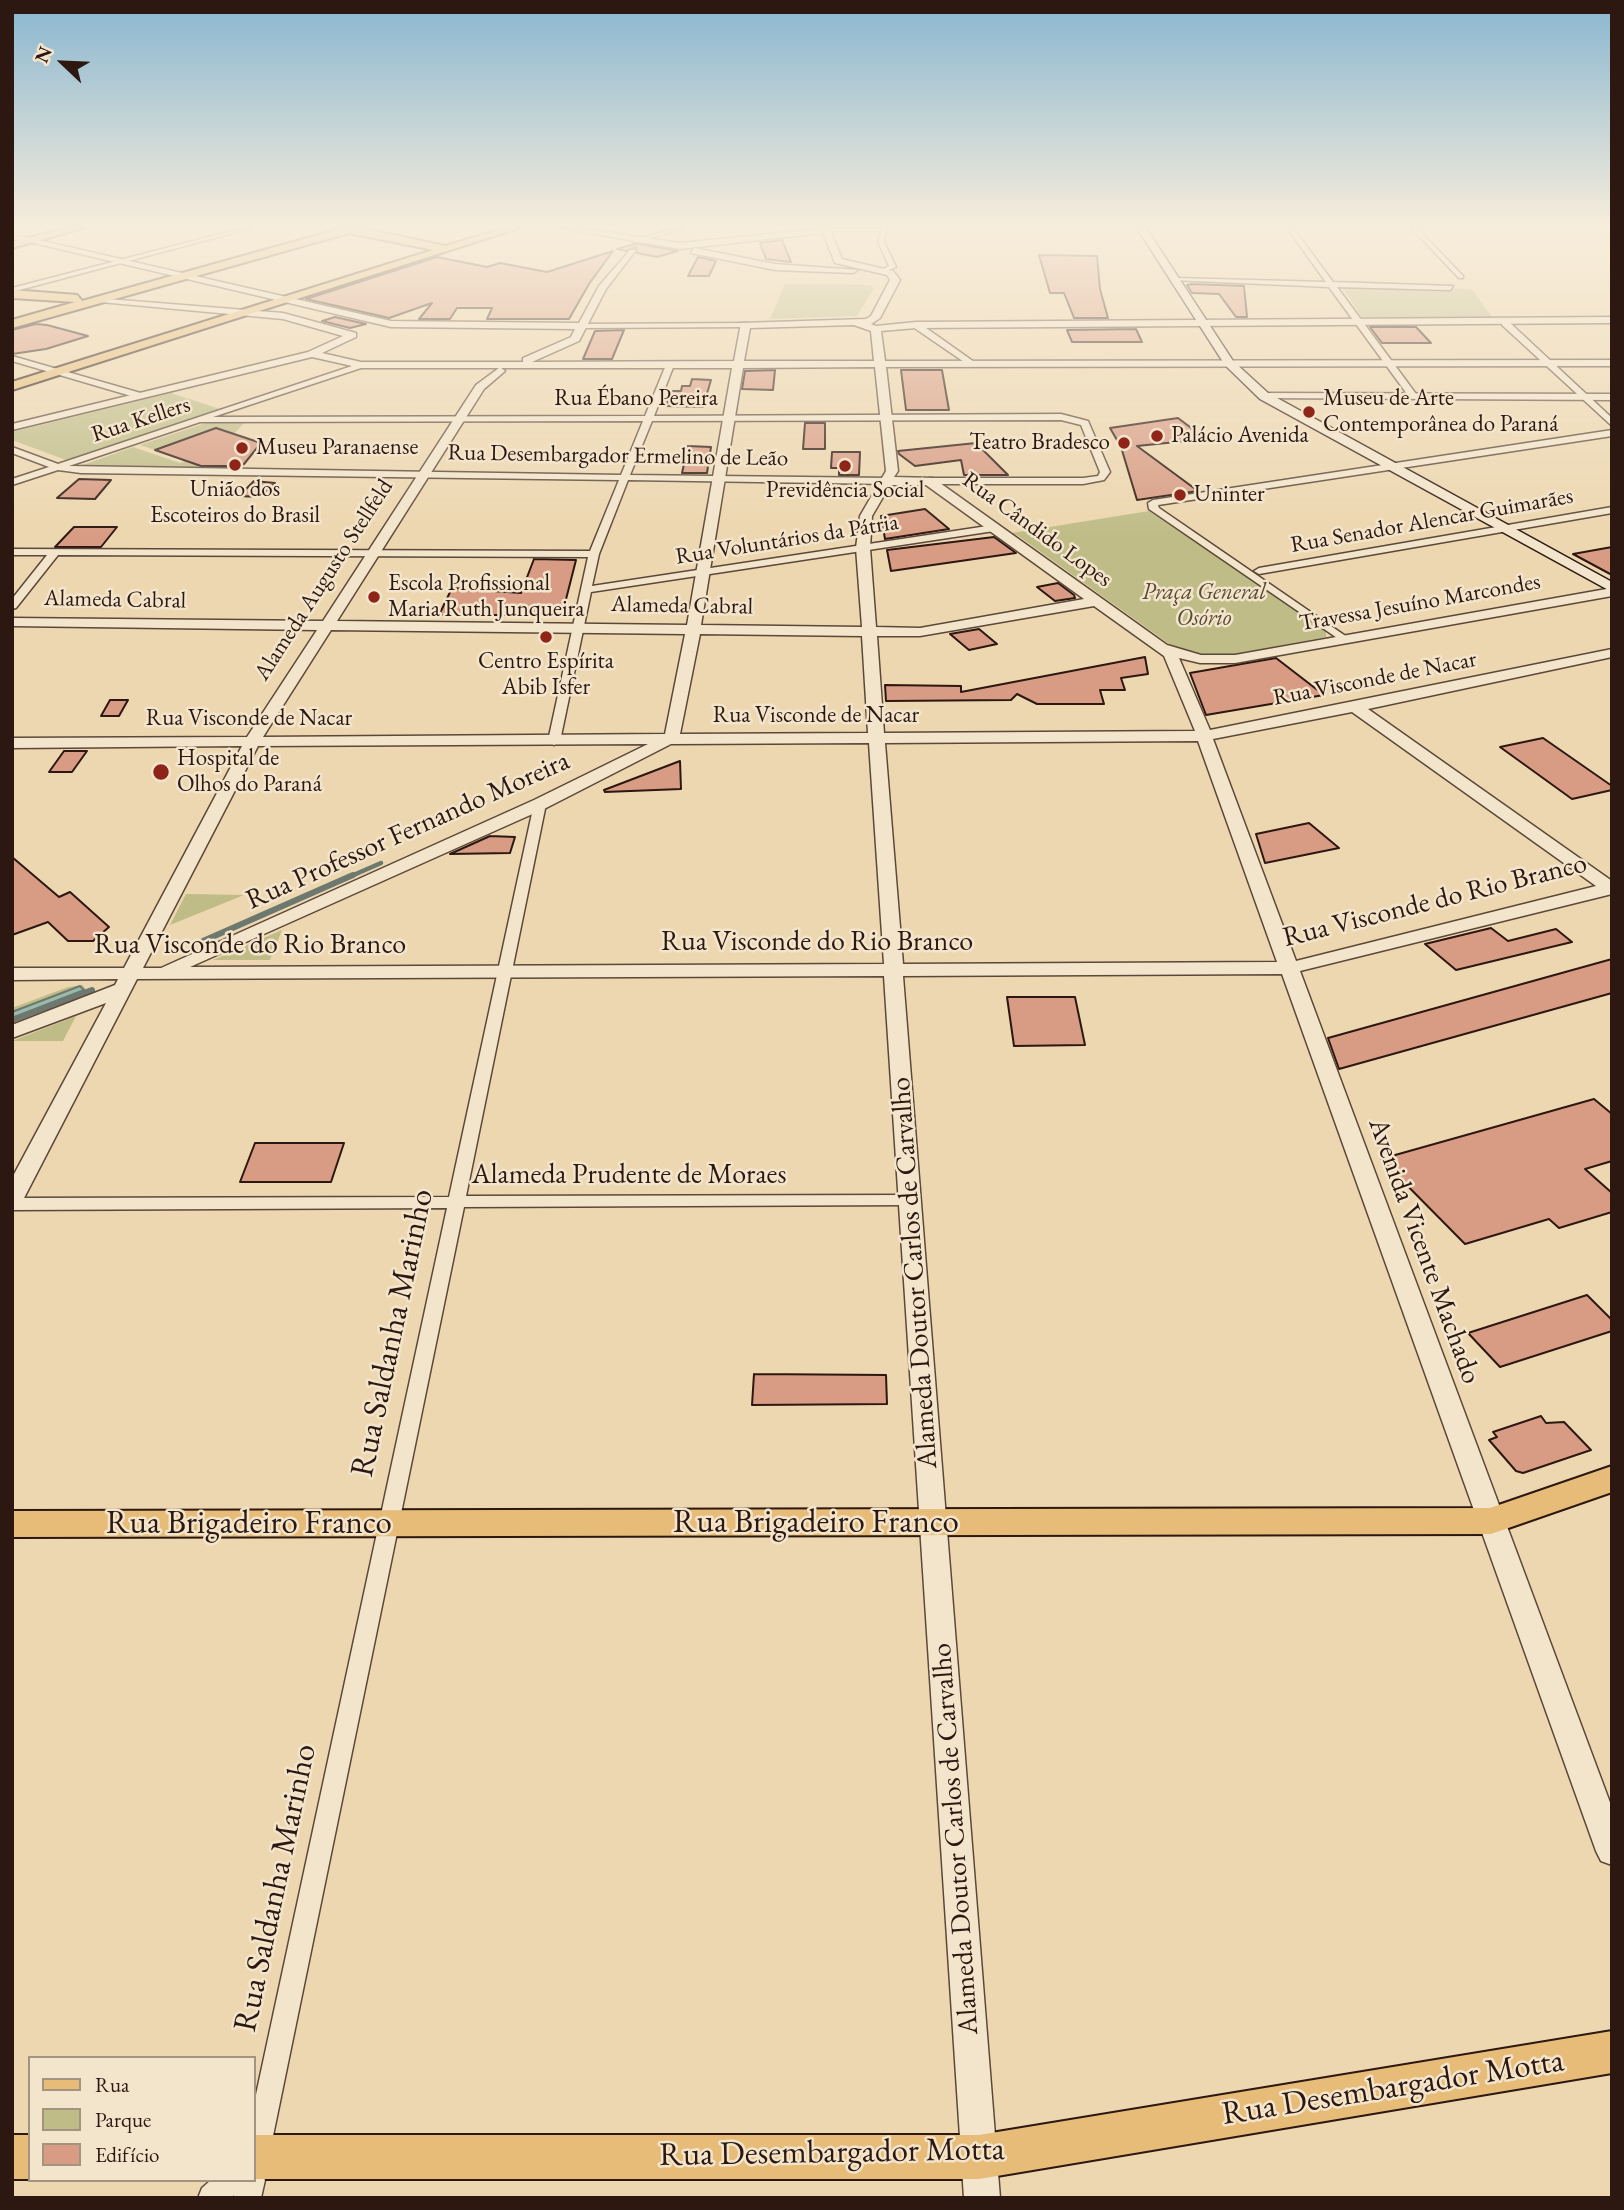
<!DOCTYPE html>
<meta charset="utf-8">
<style>
body{margin:0}
#map{position:relative;width:1624px;height:2210px;overflow:hidden;background:#edd7b0;font-family:"EB Garamond",serif}
canvas{display:block}
.frame{position:absolute;inset:0;border:14px solid #2c1811;pointer-events:none}
.legend{position:absolute;left:28px;top:2056px;width:228px;height:126px;box-sizing:border-box;background:#f3e5cc;border:2px solid #a39381;margin:0;padding:9px 12px;list-style:none;font-size:21px;color:#2c1811}
.legend li{display:flex;align-items:center;gap:14px;height:35px}
.legend b{width:35px;border:2px solid #a39381}
.north{position:absolute;left:28px;top:28px;width:70px;height:70px;-webkit-text-stroke:5px #f3e5cc;paint-order:stroke;rotate:293deg;font-size:19px;font-weight:700;line-height:28px;text-align:center;color:#2c1811}
.north::after{content:'';display:block;margin:auto;width:24px;height:32px;background:#2c1811;clip-path:polygon(50% 0,100% 100%,50% 72%,0 100%)}
</style>
<div id="map">
<canvas width="1624" height="2210"></canvas>
<div class="frame"></div>
<ul class="legend">
<li><b style="height:9px;background:#e6bc78"></b>Rua</li>
<li><b style="height:19px;background:#bfbc87"></b>Parque</li>
<li><b style="height:19px;background:#d89c84"></b>Edifício</li>
</ul>
<div class="north">N</div>
</div>
<script>
const c = document.querySelector('canvas').getContext('2d');
c.lineJoin = 'round';
function fillPath(path, color) { c.fillStyle = color; c.fill(path, 'evenodd'); }
const poly = rows => new Path2D(rows.map(r => 'M' + r).join(''));
function stroke(path, color, width, dash) { c.strokeStyle = color; c.lineWidth = width; c.lineCap = dash ? 'butt' : 'round'; c.setLineDash(dash || []); c.stroke(path); }
function write(font, color, halo, rows, align = 'center') {
  c.font = font + ' "EB Garamond",serif'; c.lineWidth = 5; c.setLineDash([]); c.textBaseline = 'middle'; c.strokeStyle = halo; c.fillStyle = color; for (const [text, x, y, turn = 0] of rows) {
    c.save(); c.translate(x, y); c.rotate((+turn || 0) * Math.PI / 180); c.textAlign = isNaN(turn) ? turn : align; if (halo) c.strokeText(text, 0, 0); c.fillText(text, 0, 0); c.restore();
  }
}
const green = poly([
 [785,284,870,285,874,288,857,316,770,319],
 [1341,286,1472,289,1492,317,1362,317],
 [171,393,220,409,66,460,12,440,12,432],
 [206,423,244,423,234,434,216,428,155,450,140,445],
 [133,447,180,463,216,450,197,467,83,465],
 [1149,511,1326,630,1326,637,1215,658,1179,651,1017,535,1006,534],
 [186,894,244,895,170,925],
 [282,930,270,960,213,960],
 [82,985,89,992,12,1023,12,1018,83,991,79,986,12,1012,12,1008,68,987],
 [76,1016,63,1041,12,1041]
]);
const water = poly([
 [80,986,84,990,12,1018,12,1012,80,986]
]);
const streamFar1 = poly([
 [349,877,381,863]
]);
const stream = poly([
 [203,941,353,875],
 [12,1020,92,990]
]);
const building = poly([
 [782,240,791,262,766,259,760,243,782,240],
 [634,244,639,244,678,251,657,257,637,253,636,247,626,251,617,249,634,244],
 [613,251,589,284,569,319,487,319,492,308,457,308,450,319,419,319,432,303,389,318,306,299,437,257,487,267,500,263,547,272,613,251],
 [1039,255,1097,256,1100,289,1108,318,1074,318,1064,293,1050,293,1039,255],
 [698,257,716,261,709,276,688,276,698,257],
 [1192,284,1244,286,1247,317,1236,317,1219,294,1192,293,1187,285,1192,284],
 [335,317,366,324,350,328,322,321,335,317],
 [36,324,47,325,88,336,46,349,12,354,12,330,36,324],
 [1370,327,1416,327,1431,343,1382,343,1370,327],
 [1136,329,1142,342,1072,342,1067,330,1136,329],
 [624,330,612,359,583,359,595,331,624,330],
 [775,370,773,390,742,389,745,371,775,370],
 [901,370,942,370,949,410,906,410,901,370],
 [692,379,711,380,703,407,666,406,671,391,681,391,682,386,690,386,692,379],
 [1178,418,1206,439,1137,446,1198,491,1137,500,1121,447,1110,428,1178,418],
 [805,423,825,423,825,449,803,449,805,423],
 [216,428,261,443,244,464,238,466,201,466,155,450,216,428],
 [976,443,1008,475,964,475,961,460,915,466,899,454,898,451,976,443],
 [688,446,711,447,707,473,682,473,688,446],
 [832,452,860,452,859,475,839,475,839,468,831,468,832,452],
 [79,479,111,480,95,499,57,498,79,479],
 [254,481,275,483,260,497,239,496,254,481],
 [925,509,949,529,885,539,881,516,925,509],
 [74,527,117,527,101,547,55,547,74,527],
 [994,537,1016,553,891,571,887,550,994,537],
 [1612,547,1612,575,1573,554,1612,547],
 [534,559,576,560,562,615,439,615,452,588,521,593,534,559],
 [1058,583,1074,595,1075,598,1055,601,1037,587,1058,583],
 [979,629,997,644,969,650,950,634,979,629],
 [1145,657,1148,674,1121,678,1125,690,1100,690,1104,704,1037,704,1017,694,1011,700,886,701,885,685,961,686,961,692,1145,657],
 [1276,658,1324,695,1206,715,1190,673,1276,658],
 [110,700,128,700,119,716,101,716,110,700],
 [1543,738,1612,786,1612,790,1572,799,1500,747,1543,738],
 [64,751,87,751,72,772,49,772,64,751],
 [680,761,681,789,605,792,604,790,680,761],
 [1309,823,1339,848,1265,863,1256,834,1309,823],
 [490,836,515,837,510,853,450,854,490,836],
 [12,857,59,897,70,892,109,927,93,941,68,941,48,922,12,935,12,857],
 [1491,928,1508,941,1556,929,1572,942,1456,970,1425,944,1491,928],
 [1612,959,1612,993,1339,1069,1328,1038,1612,959],
 [1007,997,1075,997,1085,1045,1014,1046,1007,997],
 [1594,1099,1612,1114,1612,1161,1585,1169,1612,1193,1612,1212,1559,1228,1549,1219,1465,1244,1381,1159,1594,1099],
 [255,1143,344,1143,331,1182,240,1182,255,1143],
 [1587,1295,1612,1320,1612,1331,1500,1367,1468,1333,1587,1295],
 [754,1374,886,1375,887,1404,752,1405,754,1374],
 [1541,1416,1546,1423,1564,1422,1591,1450,1523,1473,1516,1471,1489,1440,1497,1437,1493,1432,1541,1416]
]);
const minor = poly([
 [243,228,252,228,12,292,12,288,243,228],
 [675,228,684,228,638,242,633,241,675,228],
 [826,228,887,228,884,242,896,267,883,273,880,271,889,266,878,242,881,231,824,231,826,228],
 [1287,228,1293,228,1333,282,1453,286,1450,290,1337,287,1416,394,1416,398,1410,398,1329,287,1172,280,1176,278,1326,282,1287,228],
 [1411,228,1417,228,1463,276,1463,278,1459,278,1411,228],
 [12,235,23,238,24,239,21,241,12,239,12,235],
 [1502,321,1508,321,1612,418,1612,426,1502,325,1502,321],
 [748,323,745,327,583,328,579,326,583,324,748,323],
 [913,323,919,323,977,364,970,366,913,327,913,323],
 [12,356,144,394,145,396,138,398,12,361,12,356],
 [361,363,364,367,213,417,645,416,666,365,670,363,674,365,654,416,1061,414,1088,421,1110,472,1104,480,1083,484,929,484,924,481,929,478,1083,478,1098,476,1100,472,1081,425,1061,420,652,421,630,475,889,478,894,481,889,484,628,480,599,554,592,586,994,525,999,528,994,531,591,592,560,741,554,745,548,741,588,557,58,555,16,608,12,609,12,599,47,555,12,555,12,549,590,551,619,480,81,473,58,470,12,485,12,479,49,467,12,453,12,447,58,464,361,363],
 [643,421,621,475,69,466,200,422,643,421],
 [1612,430,1612,436,1158,505,1159,508,1347,637,1347,641,1343,642,1149,509,1148,503,1153,500,1612,430],
 [1612,507,1612,513,1259,574,1254,571,1259,568,1612,507],
 [540,800,546,804,466,1196,910,1195,918,1200,910,1205,464,1207,267,2165,262,2175,265,2180,261,2198,233,2198,234,2195,231,2198,198,2198,202,2188,211,2180,254,2180,254,2104,447,1208,12,1210,12,1198,449,1197,534,804,540,800]
]);
const tertiary = poly([
 [561,228,579,228,680,243,829,228,842,259,893,271,900,280,880,318,871,324,876,326,916,322,1612,317,1612,323,916,328,881,331,885,361,1612,360,1612,366,886,367,898,471,894,477,933,478,1167,645,1201,655,1235,655,1612,588,1612,596,1235,663,1200,663,1179,658,1210,730,1612,649,1612,657,1368,709,1612,881,1612,894,1300,971,1612,1808,1612,1865,1601,1861,1596,1851,1282,974,903,976,1000,2198,964,2198,884,976,137,979,23,1200,20,1205,12,1207,12,1178,106,1003,12,1038,12,1025,115,985,118,979,12,980,12,968,124,968,242,746,12,748,12,738,247,737,317,630,12,626,12,618,323,621,476,385,499,368,361,368,312,357,12,430,12,424,308,352,343,336,283,319,90,301,95,298,283,313,356,333,356,337,322,353,361,362,523,362,523,358,571,337,575,329,391,327,17,239,21,236,391,321,579,323,599,286,630,250,636,250,606,289,579,341,532,362,734,361,741,323,866,319,871,316,890,280,887,275,835,263,823,233,680,249,561,228],
 [854,325,871,331,874,361,744,361,750,328,854,325],
 [875,367,886,471,860,516,856,548,862,627,701,625,743,368,875,367],
 [501,368,732,368,687,625,337,621,484,389,505,371,501,368],
 [890,485,926,485,1084,599,920,628,876,627,870,548,872,516,890,485],
 [1094,606,1164,656,1195,731,884,733,877,636,920,636,1094,606],
 [331,630,685,634,665,734,263,737,331,630],
 [700,634,862,636,868,733,680,734,700,634],
 [1352,712,1596,886,1296,961,1213,739,1352,712],
 [1198,741,1277,962,903,964,885,743,1198,741],
 [869,743,884,964,190,967,546,808,671,744,869,743],
 [648,744,534,800,161,968,143,968,258,746,648,744],
 [694,248,775,264,858,270,853,273,775,270,691,253,694,248],
 [1264,393,1612,394,1612,400,1260,398,1258,396,1264,393]
]);
const secondary = poly([
 [1137,228,1146,228,1233,361,1268,393,1612,582,1612,592,1260,399,1225,365,1137,228]
]);
const primary = poly([
 [67,228,83,228,12,248,12,242,67,228],
 [335,228,360,228,446,246,504,228,519,228,12,390,12,382,433,250,349,233,12,328,12,320,75,302,12,298,12,290,77,295,82,301,336,230,335,228],
 [1612,1466,1612,1492,1491,1534,12,1537,12,1511,1490,1508,1612,1466],
 [1612,2031,1612,2073,979,2179,254,2179,254,2135,979,2135,1612,2031],
 [12,2135,30,2135,30,2179,12,2179,12,2135]
]);
const markers = [
 [1309,412,7,"#8f2418"],
 [1157,436,7,"#8f2418"],
 [1124,443,7,"#8f2418"],
 [242,448,7,"#8f2418"],
 [235,465,7,"#8f2418"],
 [845,466,7,"#8f2418"],
 [1180,495,7,"#8f2418"],
 [374,597,7,"#8f2418"],
 [546,637,7,"#8f2418"],
 [161,772,9,"#8f2418"]
];
const farStreetnames = [
 ["Rua Ébano Pereira",636,399],
 ["Rua Kellers",141,420,-18],
 ["Rua Desembargador Ermelino de Leão",618,456,1],
 ["Rua Senador Alencar Guimarães",1432,521,-10],
 ["Rua Cândido Lopes",1037,530,36],
 ["Rua Voluntários da Pátria",787,540,-9],
 ["Alameda Augusto Stellfeld",324,580,-57],
 ["Alameda Cabral",115,600,1],
 ["Travessa Jesuíno Marcondes",1420,603,-10],
 ["Alameda Cabral",682,606,1],
 ["Rua Visconde de Nacar",1375,679,-11],
 ["Rua Visconde de Nacar",816,716],
 ["Rua Visconde de Nacar",249,719]
];
const farPoinames = [
 ["Museu de Arte",1323,399],
 ["Contemporânea do Paraná",1323,425],
 ["Palácio Avenida",1171,436],
 ["Teatro Bradesco",1110,443,"right"],
 ["Museu Paranaense",256,448],
 ["União dos",235,490,"center"],
 ["Escoteiros do Brasil",235,516,"center"],
 ["Previdência Social",845,491,"center"],
 ["Uninter",1194,495],
 ["Escola Profissional",388,584],
 ["Maria Ruth Junqueira",388,610],
 ["Centro Espírita",546,662,"center"],
 ["Abib Isfer",546,688,"center"],
 ["Hospital de",177,759],
 ["Olhos do Paraná",177,785]
];
const farParknames = [
 ["Praça General",1204,593],
 ["Osório",1204,619]
];
const streetNames = [
 ["Rua Professor Fernando Moreira",408,831,-24],
 ["Rua Visconde do Rio Branco",1435,901,-14],
 ["Rua Visconde do Rio Branco",817,942],
 ["Rua Visconde do Rio Branco",250,945],
 ["Alameda Prudente de Moraes",629,1175],
 ["Avenida Vicente Machado",1424,1251,70],
 ["Alameda Doutor Carlos de Carvalho",915,1273,-94],
 ["Alameda Doutor Carlos de Carvalho",956,1839,-94]
];
const nearStreetnames = [
 ["Rua Saldanha Marinho",393,1333,-78],
 ["Rua Brigadeiro Franco",816,1523],
 ["Rua Brigadeiro Franco",249,1524],
 ["Rua Saldanha Marinho",276,1888,-78],
 ["Rua Desembargador Motta",1393,2088,-9],
 ["Rua Desembargador Motta",832,2153,-1]
];
fillPath(green, '#bfbc87');
fillPath(water, '#99baac');
stroke(water, '#6d796e', 2);
stroke(streamFar1, '#6d796e', 4.5);
stroke(stream, '#6d796e', 6);
fillPath(building, '#d89c84');
stroke(building, '#2c1811', 2);
stroke(minor, '#5c4839', 3);
stroke(tertiary, '#5c4839', 3);
stroke(secondary, '#2c1811', 3);
stroke(primary, '#2c1811', 4);
fillPath(minor, '#f3e5cc');
fillPath(tertiary, '#f3e5cc');
fillPath(secondary, '#f3e5cc');
fillPath(primary, '#e6bc78');
const sky = c.createLinearGradient(0, 0, 0, 537);
sky.addColorStop(0, '#88b6d0');
sky.addColorStop(0.42, '#f7eddb');
sky.addColorStop(1, '#f7eddb00');
c.fillStyle = sky;
c.fillRect(0, 0, 1624, 537);
for (const [x, y, r, color] of markers) { const dot = new Path2D(); dot.arc(x, y, r, 0, 2 * Math.PI); c.fillStyle = color; c.fill(dot); stroke(dot, '#f3e5cc', 2.5); }
write('23px', '#2c1811', '#f3e5cc', farStreetnames);
write('23px', '#2c1811', '#f3e5cc', farPoinames, 'left');
write('italic 23px', '#584934', '#f3e5cc', farParknames);
write('28px', '#2c1811', '#f3e5cc', streetNames);
write('33px', '#2c1811', '#f3e5cc', nearStreetnames);
</script>
